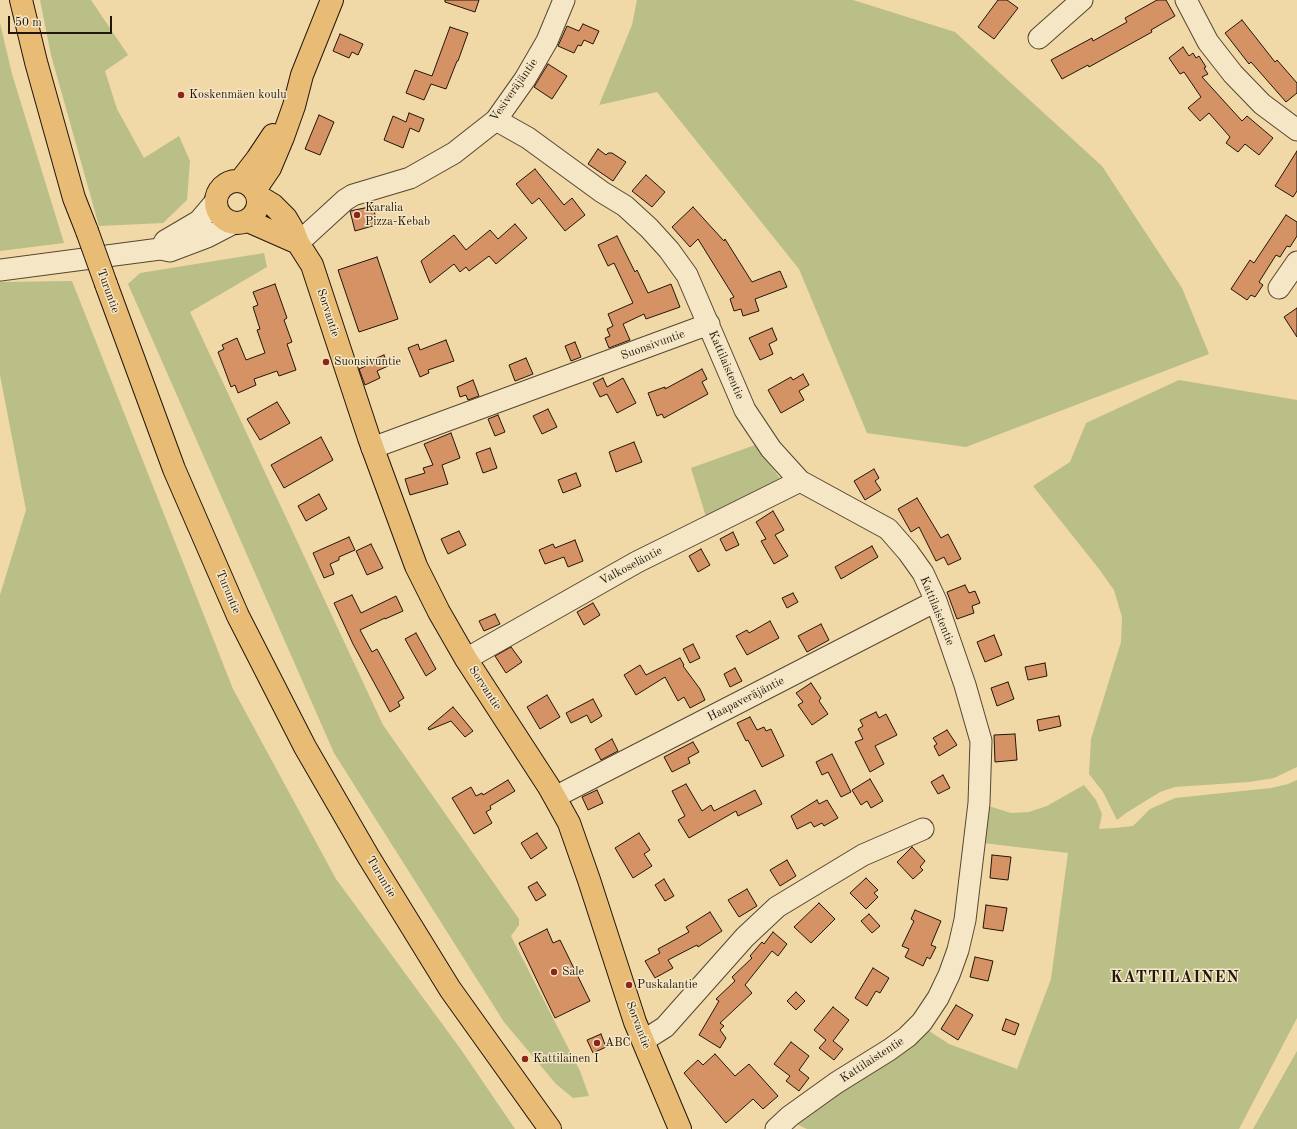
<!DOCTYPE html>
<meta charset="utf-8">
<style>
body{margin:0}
#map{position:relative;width:1297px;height:1129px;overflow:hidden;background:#f0d8a7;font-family:"Old Standard TT",serif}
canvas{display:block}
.scale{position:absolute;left:8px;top:16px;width:104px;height:18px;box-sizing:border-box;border:2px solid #22160a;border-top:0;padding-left:5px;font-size:12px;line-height:14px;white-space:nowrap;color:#22160a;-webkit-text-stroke:3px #f5e6c6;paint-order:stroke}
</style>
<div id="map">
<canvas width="1297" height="1129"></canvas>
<div class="scale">50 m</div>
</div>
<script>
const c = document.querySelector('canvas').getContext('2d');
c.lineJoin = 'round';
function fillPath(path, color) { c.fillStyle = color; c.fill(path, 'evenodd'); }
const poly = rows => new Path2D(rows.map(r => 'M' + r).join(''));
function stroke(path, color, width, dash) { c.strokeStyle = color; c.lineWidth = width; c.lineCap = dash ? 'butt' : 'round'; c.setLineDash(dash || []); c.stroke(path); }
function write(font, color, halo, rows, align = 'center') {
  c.font = font + ' "Old Standard TT",serif'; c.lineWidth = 3; c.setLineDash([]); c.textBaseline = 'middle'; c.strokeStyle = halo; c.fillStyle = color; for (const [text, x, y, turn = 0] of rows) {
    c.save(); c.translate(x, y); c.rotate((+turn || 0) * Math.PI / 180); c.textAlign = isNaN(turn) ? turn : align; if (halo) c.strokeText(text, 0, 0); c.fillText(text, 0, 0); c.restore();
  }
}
const green = poly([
 [40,0,91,0,128,55,105,71,117,109,144,158,179,136,190,161,187,200,163,223,99,226,51,55],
 [637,0,853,0,955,32,1102,166,1182,288,1209,354,966,447,867,433,799,269,657,92,599,105,632,25],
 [0,23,12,74,64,243,0,251],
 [264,253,267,267,190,312,383,725,519,919,519,925,511,936,580,1071,589,1096,573,1098,556,1084,504,1022,334,753,128,284,140,273],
 [72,281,233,689,336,879,462,1051,515,1129,0,1129,0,595,26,510,0,375,0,282],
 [1179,380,1297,400,1297,767,1274,778,1249,782,1175,787,1160,792,1126,813,1117,820,1103,792,1089,774,1091,739,1121,642,1122,617,1114,590,1099,569,1033,486,1070,462,1086,423],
 [755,445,782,481,706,517,691,468],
 [1297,780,1297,1018,1239,1129,807,1129,792,1122,926,1029,949,1044,1017,1069,1051,979,1068,853,974,842,979,803,1011,813,1029,812,1047,806,1084,785,1096,800,1102,814,1099,829,1115,828,1133,826,1150,809,1175,798,1271,788,1288,784],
 [1297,1051,1297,1129,1253,1129,1293,1058]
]);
const building = poly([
 [445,0,479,0,475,12,445,2,445,0],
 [998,0,1007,0,1018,8,994,39,978,27,998,0],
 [1157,0,1166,0,1175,16,1151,30,1152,32,1089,67,1088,65,1062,79,1051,60,1092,38,1093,41,1127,22,1125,18,1157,0],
 [1242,20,1275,62,1277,60,1297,83,1297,93,1286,102,1251,62,1249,64,1225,33,1242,20],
 [583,24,599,31,593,44,584,40,581,46,578,45,574,53,558,46,567,26,579,31,583,24],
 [450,27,468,33,458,61,457,61,446,89,431,84,424,100,406,93,415,70,432,76,450,27],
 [340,34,363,44,358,55,352,52,349,58,333,51,340,34],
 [1183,47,1189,56,1193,53,1196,58,1199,56,1206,67,1204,68,1208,74,1202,77,1242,121,1247,116,1273,138,1259,155,1245,144,1238,152,1226,143,1230,137,1209,113,1200,121,1188,108,1201,97,1184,72,1180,74,1169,58,1183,47],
 [548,64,567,76,552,99,534,87,548,64],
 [409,113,424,119,419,132,410,128,403,148,384,140,393,116,406,122,409,113],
 [319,115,334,122,320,155,305,149,319,115],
 [598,149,606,155,608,153,612,153,626,162,613,181,588,164,598,149],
 [1297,151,1297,191,1293,197,1275,186,1297,151],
 [535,169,564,205,572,198,585,215,565,231,539,198,532,204,516,184,535,169],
 [646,175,665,192,652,207,632,191,646,175],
 [374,206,376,225,355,231,350,211,374,206],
 [693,207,724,241,725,239,752,282,780,271,787,287,755,299,759,311,743,316,741,309,734,311,730,299,734,297,698,239,690,247,672,227,693,207],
 [1286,215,1297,222,1297,236,1290,247,1287,246,1280,257,1276,255,1259,282,1263,285,1255,297,1251,295,1247,300,1231,289,1250,260,1254,263,1286,215],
 [515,224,527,238,496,264,489,256,469,271,466,267,460,272,454,264,430,283,421,261,454,235,466,250,490,230,498,239,515,224],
 [617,236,635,272,637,270,648,293,671,284,680,307,646,319,644,314,623,324,630,340,609,348,605,338,610,336,607,329,613,326,608,314,633,303,614,263,608,266,598,245,617,236],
 [377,257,398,319,359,332,338,270,377,257],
 [275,284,287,318,284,320,292,342,287,344,296,370,279,376,277,371,254,379,256,385,238,393,235,385,231,387,218,352,224,349,222,345,237,338,246,360,265,353,257,330,260,329,253,307,258,305,253,292,275,284],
 [1297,308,1297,337,1284,317,1297,308],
 [772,328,777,340,769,344,773,354,760,360,749,338,772,328],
 [446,340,454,361,428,370,429,373,420,377,408,348,418,344,420,350,446,340],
 [575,342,581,357,571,361,565,346,575,342],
 [384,355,388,366,377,371,380,378,365,385,359,369,368,365,367,362,384,355],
 [526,358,533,374,515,381,509,365,526,358],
 [702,369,707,379,702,382,708,394,664,418,662,414,657,416,648,393,665,387,665,389,702,369],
 [803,374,809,385,799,391,804,400,781,413,768,390,791,377,793,380,803,374],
 [603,378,607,387,623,378,636,403,617,413,607,394,600,397,593,383,603,378],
 [473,380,479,396,468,400,466,395,460,397,457,387,473,380],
 [277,402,290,423,260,440,247,419,277,402],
 [548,409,557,427,542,434,533,416,548,409],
 [498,415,505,432,495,436,488,419,498,415],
 [451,433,460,458,442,465,448,484,410,495,405,479,425,473,423,468,433,465,424,444,451,433],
 [321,437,333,460,284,488,271,465,321,437],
 [634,442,642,462,616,472,609,452,634,442],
 [490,448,497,468,483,473,476,453,490,448],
 [874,469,879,478,875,481,881,490,865,500,854,481,874,469],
 [576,473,581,486,563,493,558,480,576,473],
 [319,494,327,509,306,521,298,506,319,494],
 [917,498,941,538,948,534,961,559,948,565,944,557,936,561,919,527,911,532,898,509,917,498],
 [773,511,784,530,775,535,788,556,774,564,761,541,766,539,756,522,773,511],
 [459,531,466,545,448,554,441,539,459,531],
 [733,532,739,545,726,551,720,539,733,532],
 [349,537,355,550,339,557,339,560,330,564,334,574,324,578,313,553,349,537],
 [575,540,583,561,568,567,564,557,545,564,539,550,553,544,555,548,575,540],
 [371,544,383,568,367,575,356,551,371,544],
 [872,546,878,557,841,579,835,567,872,546],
 [701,549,710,565,698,572,689,556,701,549],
 [965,585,969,593,975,591,980,603,972,606,974,613,957,619,947,592,965,585],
 [793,593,798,602,787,608,782,598,793,593],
 [352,595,361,613,396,596,403,611,385,619,385,618,360,630,372,652,377,649,404,698,398,702,400,706,390,712,353,644,334,603,352,595],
 [593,603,600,615,584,625,577,612,593,603],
 [495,614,500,624,484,631,479,621,495,614],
 [770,621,779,638,747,655,736,636,747,630,749,633,770,621],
 [821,624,829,640,807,652,798,636,821,624],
 [416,633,436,669,426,676,405,639,416,633],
 [994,635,1002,655,985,662,977,642,994,635],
 [693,644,700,658,690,663,683,649,693,644],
 [511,647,522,662,506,673,495,656,511,647],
 [680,658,684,665,683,666,700,689,705,700,690,708,684,697,678,701,665,677,636,695,624,675,640,665,646,675,680,658],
 [1045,663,1047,676,1028,680,1025,667,1045,663],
 [735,668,742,681,730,687,724,674,735,668],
 [1008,682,1014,699,997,706,991,688,1008,682],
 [811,683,821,698,819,701,828,714,812,725,798,705,803,702,796,693,811,683],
 [547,695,560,717,540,729,527,707,547,695],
 [593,699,602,716,591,723,587,715,571,723,566,713,593,699],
 [453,707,473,731,465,737,451,721,429,730,428,728,453,707],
 [876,712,879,718,886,714,897,735,875,746,884,764,870,772,855,742,863,739,858,729,863,726,860,720,876,712],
 [1059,716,1061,726,1039,731,1037,720,1059,716],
 [750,717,757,730,764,727,766,731,771,729,784,756,762,767,748,740,746,741,737,723,750,717],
 [947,730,957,745,939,756,934,746,937,744,933,738,947,730],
 [1015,734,1017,760,995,762,994,735,1015,734],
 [612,739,618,751,601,760,595,749,612,739],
 [693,742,699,752,688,758,690,763,672,772,664,757,693,742],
 [832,754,851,792,841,797,828,772,822,775,816,762,832,754],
 [943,775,950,788,938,794,931,782,943,775],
 [870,779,883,801,871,808,867,801,861,805,852,790,870,779],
 [508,780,515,791,490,806,491,809,486,812,492,823,474,834,452,798,471,787,476,796,482,793,483,795,508,780],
 [686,784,702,811,711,805,714,811,755,790,762,804,738,816,736,811,689,838,678,820,685,816,672,791,686,784],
 [597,790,603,803,588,810,582,797,597,790],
 [817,800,819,804,827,800,838,818,824,826,822,823,814,827,811,822,797,829,791,816,817,800],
 [537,833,547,848,531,859,521,843,537,833],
 [639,833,650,850,644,854,652,866,633,878,615,848,639,833],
 [912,847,925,861,920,867,923,870,913,879,897,862,912,847],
 [992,855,1011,857,1008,880,990,878,992,855],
 [787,860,796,876,780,886,770,870,787,860],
 [866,878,878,890,874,893,878,897,866,909,850,893,866,878],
 [664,879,674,896,665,901,655,885,664,879],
 [537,882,546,895,536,901,528,887,537,882],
 [747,889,757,906,739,917,728,900,747,889],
 [819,903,835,919,811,943,794,927,819,903],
 [986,905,1007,908,1003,931,983,928,986,905],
 [915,910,941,921,931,945,936,947,930,959,927,957,923,966,905,957,909,949,902,946,914,921,911,919,915,910],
 [710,912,722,931,698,947,697,945,668,960,673,968,655,978,645,961,660,953,658,949,689,932,686,927,710,912],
 [869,914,880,926,872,933,861,921,869,914],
 [547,929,553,943,560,940,590,1001,555,1018,519,943,547,929],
 [773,932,787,944,778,956,772,951,745,985,752,993,720,1023,724,1026,720,1030,726,1038,720,1048,699,1035,719,1001,716,999,735,981,732,977,752,958,750,956,762,942,764,944,773,932],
 [975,957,993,961,988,981,970,977,975,957],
 [873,968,889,978,880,993,876,991,867,1006,855,998,873,968],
 [796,992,805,1001,796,1010,787,1001,796,992],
 [956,1005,973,1015,958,1040,941,1029,956,1005],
 [833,1007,849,1020,833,1041,843,1049,834,1060,819,1048,826,1040,814,1030,833,1007],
 [1006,1019,1019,1024,1015,1035,1002,1030,1006,1019],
 [601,1034,606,1047,593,1053,587,1040,601,1034],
 [791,1042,809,1056,799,1070,809,1078,799,1091,786,1081,790,1076,774,1064,791,1042],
 [715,1054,735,1076,749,1064,778,1096,763,1109,753,1099,726,1123,684,1073,698,1060,703,1065,715,1054]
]);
const minor = poly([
 [1186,0,1208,42,1233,74,1262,104,1297,130],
 [1039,38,1082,0],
 [496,120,528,138,602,192,625,206,649,228,669,250,687,275,745,410,771,449,800,481,888,529,908,552,923,573,936,601,965,685,981,741,979,803,965,920,958,950,949,975,938,998,922,1022,907,1037,889,1050,836,1083,790,1116,776,1129],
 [298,243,345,200,353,195,410,178,454,153,496,120,525,79,547,41,564,0],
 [163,245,165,241,199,221,216,201],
 [0,270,160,249,170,251,207,237,234,223],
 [1279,288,1297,262],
 [372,448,709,324],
 [466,659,637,562,800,481],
 [555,797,936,601],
 [643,1041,665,1027,745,937,777,907,863,855,923,829]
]);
const major = poly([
 '216 202a21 21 0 1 1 42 0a21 21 0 1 1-42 0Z',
 [240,181,257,159,273,135],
 [255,190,270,168,283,137,294,106,302,75,332,0],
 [258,196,273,205,286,218,293,230,298,243,312,265,369,438,416,566,439,612,466,659,549,787,569,823,589,880,635,1022,680,1129],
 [248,221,298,243]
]);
const highway = poly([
 [21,0,36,62,74,198,87,231],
 [106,284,174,469,238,616,305,747,368,856,450,989,550,1129]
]);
const highwayBridge = poly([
 [87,231,106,284]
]);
const markers = [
 [181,95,4,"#8f2418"],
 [357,215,4,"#8f2418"],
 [326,362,4,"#8f2418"],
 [554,972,4,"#8f2418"],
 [629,985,4,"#8f2418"],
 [597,1043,4,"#8f2418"],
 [525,1059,4,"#8f2418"]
];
const streetNames = [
 ["Vesiveräjäntie",514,90,-55],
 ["Turuntie",108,291,70],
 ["Sorvantie",328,313,72],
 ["Suonsivuntie",653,345,-20],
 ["Kattilaistentie",726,365,67],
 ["Valkoseläntie",631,566,-28],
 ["Turuntie",228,592,67],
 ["Kattilaistentie",937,611,68],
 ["Sorvantie",485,688,57],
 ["Haapaveräjäntie",746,699,-27],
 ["Turuntie",381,877,59],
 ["Sorvantie",638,1025,69],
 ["Kattilaistentie",872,1060,-33]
];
const poiNames = [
 ["Koskenmäen koulu",189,95],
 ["Karalia",365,208],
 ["Pizza-Kebab",365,222],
 ["Suonsivuntie",334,362],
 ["Sale",562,972],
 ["Puskalantie",637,985],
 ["ABC",605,1043],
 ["Kattilainen I",533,1059]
];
const districtNames = [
 ["KATTILAINEN",1175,978]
];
fillPath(green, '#b9bf87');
fillPath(building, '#d59265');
stroke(building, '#22160a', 1);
stroke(minor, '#564631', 23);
stroke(major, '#22160a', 24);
stroke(highway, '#22160a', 24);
stroke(minor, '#f5e6c6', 21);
stroke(major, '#e8bc74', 22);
stroke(highway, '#e8bc74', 22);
stroke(highwayBridge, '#22160a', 24, []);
stroke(highwayBridge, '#e8bc74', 22);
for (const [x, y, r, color] of markers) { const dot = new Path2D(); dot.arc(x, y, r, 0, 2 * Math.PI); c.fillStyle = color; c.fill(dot); stroke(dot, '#f5e6c6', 1.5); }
write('12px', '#22160a', '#f5e6c6', streetNames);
write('12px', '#22160a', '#f5e6c6', poiNames, 'left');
c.letterSpacing = '1px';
write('bold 16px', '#22160a', '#f5e6c6', districtNames);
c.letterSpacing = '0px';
</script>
